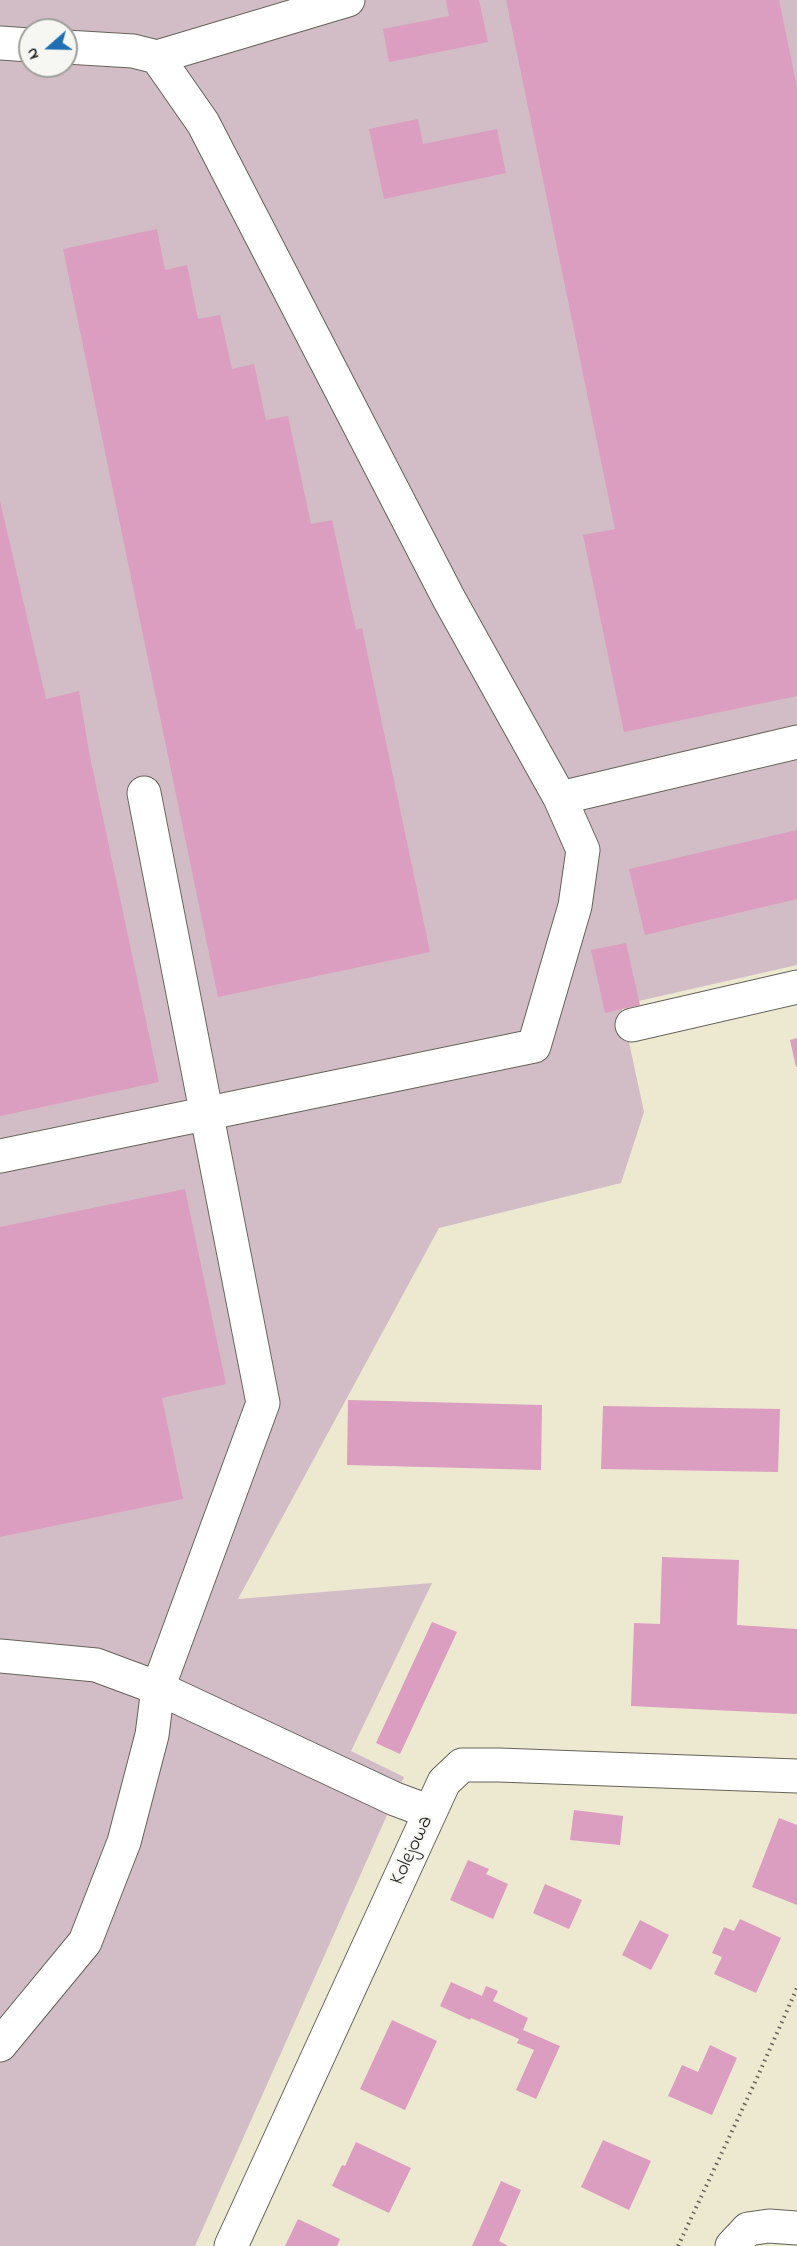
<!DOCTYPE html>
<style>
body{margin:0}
#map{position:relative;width:797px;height:2246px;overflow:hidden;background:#ede8d0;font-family:"Indie Flower",sans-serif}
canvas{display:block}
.north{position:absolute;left:18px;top:18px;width:60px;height:60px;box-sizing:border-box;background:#f6f6f2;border:2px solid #9f9f9c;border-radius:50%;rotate:250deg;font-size:16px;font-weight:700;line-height:24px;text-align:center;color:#1c1c1c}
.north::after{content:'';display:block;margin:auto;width:21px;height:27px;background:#1f6fb2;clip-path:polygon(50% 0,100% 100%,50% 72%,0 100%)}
</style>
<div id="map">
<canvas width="797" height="2246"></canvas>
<div class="north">N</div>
</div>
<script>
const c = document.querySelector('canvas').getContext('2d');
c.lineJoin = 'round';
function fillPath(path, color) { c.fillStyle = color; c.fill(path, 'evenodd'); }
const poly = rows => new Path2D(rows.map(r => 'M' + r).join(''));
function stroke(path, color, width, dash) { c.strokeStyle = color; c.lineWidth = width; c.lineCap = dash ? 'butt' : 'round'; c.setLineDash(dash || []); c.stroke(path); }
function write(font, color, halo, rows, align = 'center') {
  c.font = font + ' "Indie Flower",sans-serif'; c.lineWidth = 4.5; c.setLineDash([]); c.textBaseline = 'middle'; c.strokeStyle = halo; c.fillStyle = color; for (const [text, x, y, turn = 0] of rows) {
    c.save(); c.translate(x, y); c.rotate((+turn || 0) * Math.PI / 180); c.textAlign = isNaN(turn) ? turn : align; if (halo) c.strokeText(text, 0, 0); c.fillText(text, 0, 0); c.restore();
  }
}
const industrial = poly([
 [0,0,797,0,797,965,621,1005,644,1112,621,1183,439,1228,238,1599,432,1583,351,1751,404,1777,195,2246,0,2246],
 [30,30,66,30,66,66,30,66]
]);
const building = poly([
 [446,0,479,0,488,42,389,62,383,29,449,16],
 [506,0,779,0,797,87,797,696,624,732,583,535,615,529],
 [418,119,423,144,497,129,506,173,384,199,369,129],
 [157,229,165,270,187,265,198,319,220,315,232,369,254,364,266,420,288,416,311,524,332,520,356,630,362,628,430,952,218,997,63,249],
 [0,501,46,699,79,691,89,752,159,1082,0,1116],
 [797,830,797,899,645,935,629,869],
 [626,943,640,1005,605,1013,591,950],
 [797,1038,797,1067,796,1067,790,1040],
 [185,1189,226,1384,162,1398,183,1499,0,1537,0,1227],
 [348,1400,542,1405,541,1470,347,1465],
 [603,1406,780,1409,778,1472,601,1469],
 [662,1557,739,1560,737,1625,797,1629,797,1714,631,1706,634,1623,660,1624],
 [432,1622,457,1632,400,1754,376,1743],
 [574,1810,623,1816,620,1845,570,1840],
 [779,1818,797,1825,797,1905,752,1887],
 [468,1860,489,1869,486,1874,508,1884,493,1919,450,1900],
 [545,1884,582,1900,569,1929,533,1913],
 [740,1919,781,1938,756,1993,714,1974,722,1957,712,1953,724,1927,734,1931],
 [640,1920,669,1935,651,1970,622,1955],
 [451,1982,482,1996,486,1986,498,1991,493,2001,528,2018,523,2030,560,2046,536,2099,516,2090,534,2050,517,2043,519,2039,471,2018,470,2020,440,2006],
 [392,2020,437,2041,405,2110,360,2089],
 [710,2045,737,2058,712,2115,668,2096,682,2065,698,2072],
 [603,2140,651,2161,629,2210,581,2187],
 [356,2142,411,2168,389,2213,332,2186,342,2165,345,2166],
 [501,2181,521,2190,499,2241,508,2246,472,2246],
 [298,2219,340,2239,337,2246,285,2246]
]);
const path = poly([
 [678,2246,757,2078,797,1988]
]);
const minor = poly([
 [0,43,30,45],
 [66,47,133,51,157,57,348,0],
 [157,57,203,123,449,599,560,798,797,742],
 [632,1025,797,987],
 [0,1156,534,1046,575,906,583,850,560,798],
 [0,1656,96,1665,158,1688,395,1799,430,1812],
 [0,2045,85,1942,124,1842,152,1735,158,1688,263,1403,144,793],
 [231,2246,444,1782,462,1765,499,1765,797,1776],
 [732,2246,748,2229,769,2226,797,2228]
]);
const streetNames = [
 ["Kolejowa",413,1851,-65]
];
fillPath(industrial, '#d2bdc6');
fillPath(building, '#db9dc0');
stroke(minor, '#65635b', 35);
stroke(path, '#65635b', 4, [1.5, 4.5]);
stroke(minor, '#fff', 33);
write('21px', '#1c1c1c', '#f6f6f2', streetNames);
</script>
